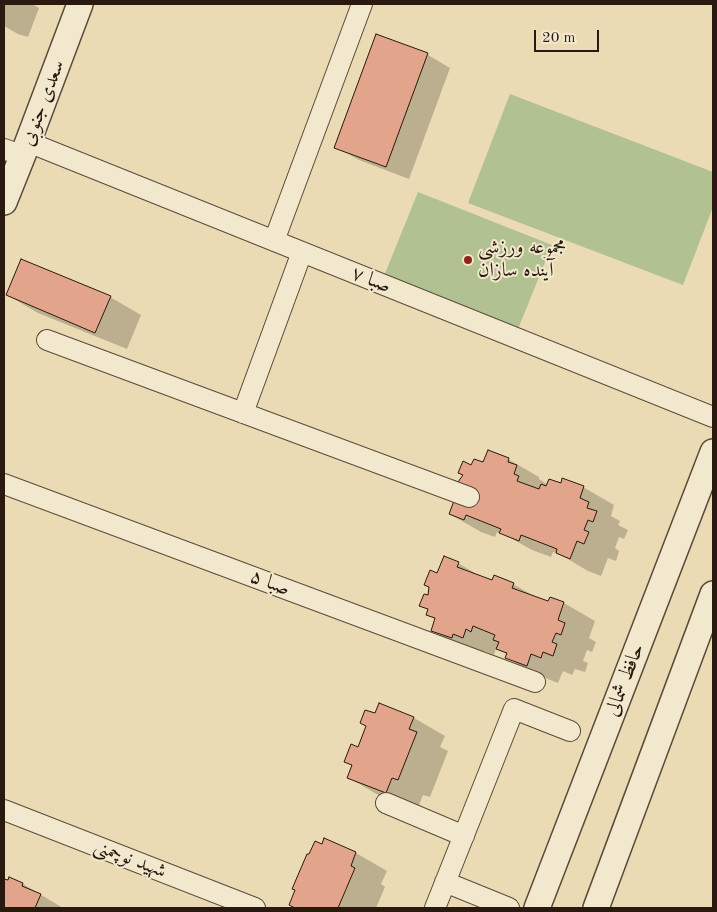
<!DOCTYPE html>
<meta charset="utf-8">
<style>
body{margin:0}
#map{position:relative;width:717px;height:912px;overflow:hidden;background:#ebdbb4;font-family:"Old Standard TT",serif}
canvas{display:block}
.frame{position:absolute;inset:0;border:5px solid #29190e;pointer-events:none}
.scale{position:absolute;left:534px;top:30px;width:65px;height:22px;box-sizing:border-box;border:2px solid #29190e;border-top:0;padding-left:6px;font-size:15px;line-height:18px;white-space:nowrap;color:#29190e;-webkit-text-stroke:4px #f2e8ce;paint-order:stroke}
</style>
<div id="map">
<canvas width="717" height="912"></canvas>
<div class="frame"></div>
<div class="scale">20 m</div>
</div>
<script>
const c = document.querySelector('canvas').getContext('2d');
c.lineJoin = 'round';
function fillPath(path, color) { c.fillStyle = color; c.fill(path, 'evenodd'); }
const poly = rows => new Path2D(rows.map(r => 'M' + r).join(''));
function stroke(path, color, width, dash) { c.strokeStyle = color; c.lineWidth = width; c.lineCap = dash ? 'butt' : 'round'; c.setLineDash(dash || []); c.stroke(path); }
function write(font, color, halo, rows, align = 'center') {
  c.font = font + ' "Old Standard TT",Amiri,serif'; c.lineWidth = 4; c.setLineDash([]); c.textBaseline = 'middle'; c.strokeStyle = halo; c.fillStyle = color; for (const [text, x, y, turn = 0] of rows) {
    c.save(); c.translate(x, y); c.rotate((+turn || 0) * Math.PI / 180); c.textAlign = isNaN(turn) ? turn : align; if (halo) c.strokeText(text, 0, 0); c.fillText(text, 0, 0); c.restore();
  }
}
const green = poly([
 [510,94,713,172,713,207,683,285,468,203],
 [418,192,552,245,518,329,384,276]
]);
const shadow = poly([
 [4,4,32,4,39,8,28,37,18,34,4,26],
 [377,36,428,55,450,68,409,179,359,160,336,147],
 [7,295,110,297,141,315,127,349,38,313],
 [508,459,539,477,539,479,548,485,561,485,583,487,614,505,611,516,620,521,618,525,628,530,624,539,619,537,615,548,619,551,616,561,608,558,601,576,588,571,561,555,553,552,551,557,532,550,507,536,497,532,495,537,481,532,450,514,456,499,458,484,472,466],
 [458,563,485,579,493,582,513,584,543,601,548,603,550,598,564,603,595,621,589,638,596,642,592,652,587,650,583,661,588,663,585,672,575,669,572,675,563,671,558,683,538,675,507,658,508,655,496,648,494,655,485,651,483,655,463,648,432,630,436,620,427,614,429,610,421,605,429,597,438,574],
 [379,705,414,718,445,736,440,747,448,751,430,797,423,795,417,810,380,796,349,778,353,766,345,761,359,748,375,715],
 [325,840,356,853,387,871,381,884,385,887,376,908,296,908,290,905],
 [4,880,8,882,23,884,63,908,4,908]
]);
const building = poly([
 [376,34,428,53,386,167,334,148,376,34],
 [21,259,111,296,95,333,6,295,21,259],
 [488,450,509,458,508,462,517,465,514,474,519,476,517,481,539,489,541,484,546,486,549,479,561,483,562,478,584,486,580,498,589,502,587,508,597,511,593,522,588,520,584,530,589,532,584,544,577,541,570,559,556,553,557,549,521,535,519,541,499,533,501,529,466,515,464,520,449,514,455,498,448,496,453,480,458,482,463,475,458,473,463,461,471,465,474,459,483,462,488,450],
 [444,556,459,562,457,567,492,580,494,575,514,583,512,588,548,601,550,597,564,602,558,620,565,623,561,635,556,633,552,642,557,644,553,656,543,652,541,658,531,654,527,666,505,658,507,653,496,649,499,642,493,640,495,635,473,626,471,632,466,629,463,638,453,634,452,638,431,631,435,618,426,615,428,609,419,606,424,594,428,595,429,587,424,585,430,570,437,573,444,556],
 [379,703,414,717,409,729,417,732,398,780,392,778,386,793,347,778,352,765,344,762,351,744,358,747,366,726,360,723,365,710,375,713,379,703],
 [324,838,356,852,351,866,355,868,338,908,295,908,289,905,295,890,292,889,307,854,309,854,315,841,322,844,324,838],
 [9,877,23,883,22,886,41,894,35,908,4,908,4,879,8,880,9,877]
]);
const minor = poly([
 [28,142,713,417],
 [4,149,23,156],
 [274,241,362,4],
 [47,340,469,497],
 [243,413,302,252],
 [4,484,535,682],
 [386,803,464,836],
 [4,810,255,908],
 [445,882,509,908],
 [435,908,514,709,570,731]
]);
const tertiary = poly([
 [4,202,28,142,80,4],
 [537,908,713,452],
 [596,908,713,594]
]);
const markers = [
 [468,260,5,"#8f2418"]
];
const streetNames = [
 ["سعدی جنوبی",43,103,-69],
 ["صبا ۷",371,280,22],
 ["صبا ۵",270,583,21],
 ["حافظ شمالی",625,680,-69],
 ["شهید نوچمنی",130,859,21]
];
const poiNames = [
 ["مجموعه ورزشی",478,248],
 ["آینده سازان",478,271]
];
fillPath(green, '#b2c191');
fillPath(shadow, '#0003');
fillPath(building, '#e2a58b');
stroke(building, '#29190e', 1);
stroke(minor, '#5a4a38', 22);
stroke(tertiary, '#5a4a38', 28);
stroke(minor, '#f2e8ce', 20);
stroke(tertiary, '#f2e8ce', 25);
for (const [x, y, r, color] of markers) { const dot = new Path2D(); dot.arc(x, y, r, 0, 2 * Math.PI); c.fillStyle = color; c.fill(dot); stroke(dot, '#f2e8ce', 2); }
write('20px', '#29190e', '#f2e8ce', streetNames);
write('20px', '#29190e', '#f2e8ce', poiNames, 'left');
</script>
